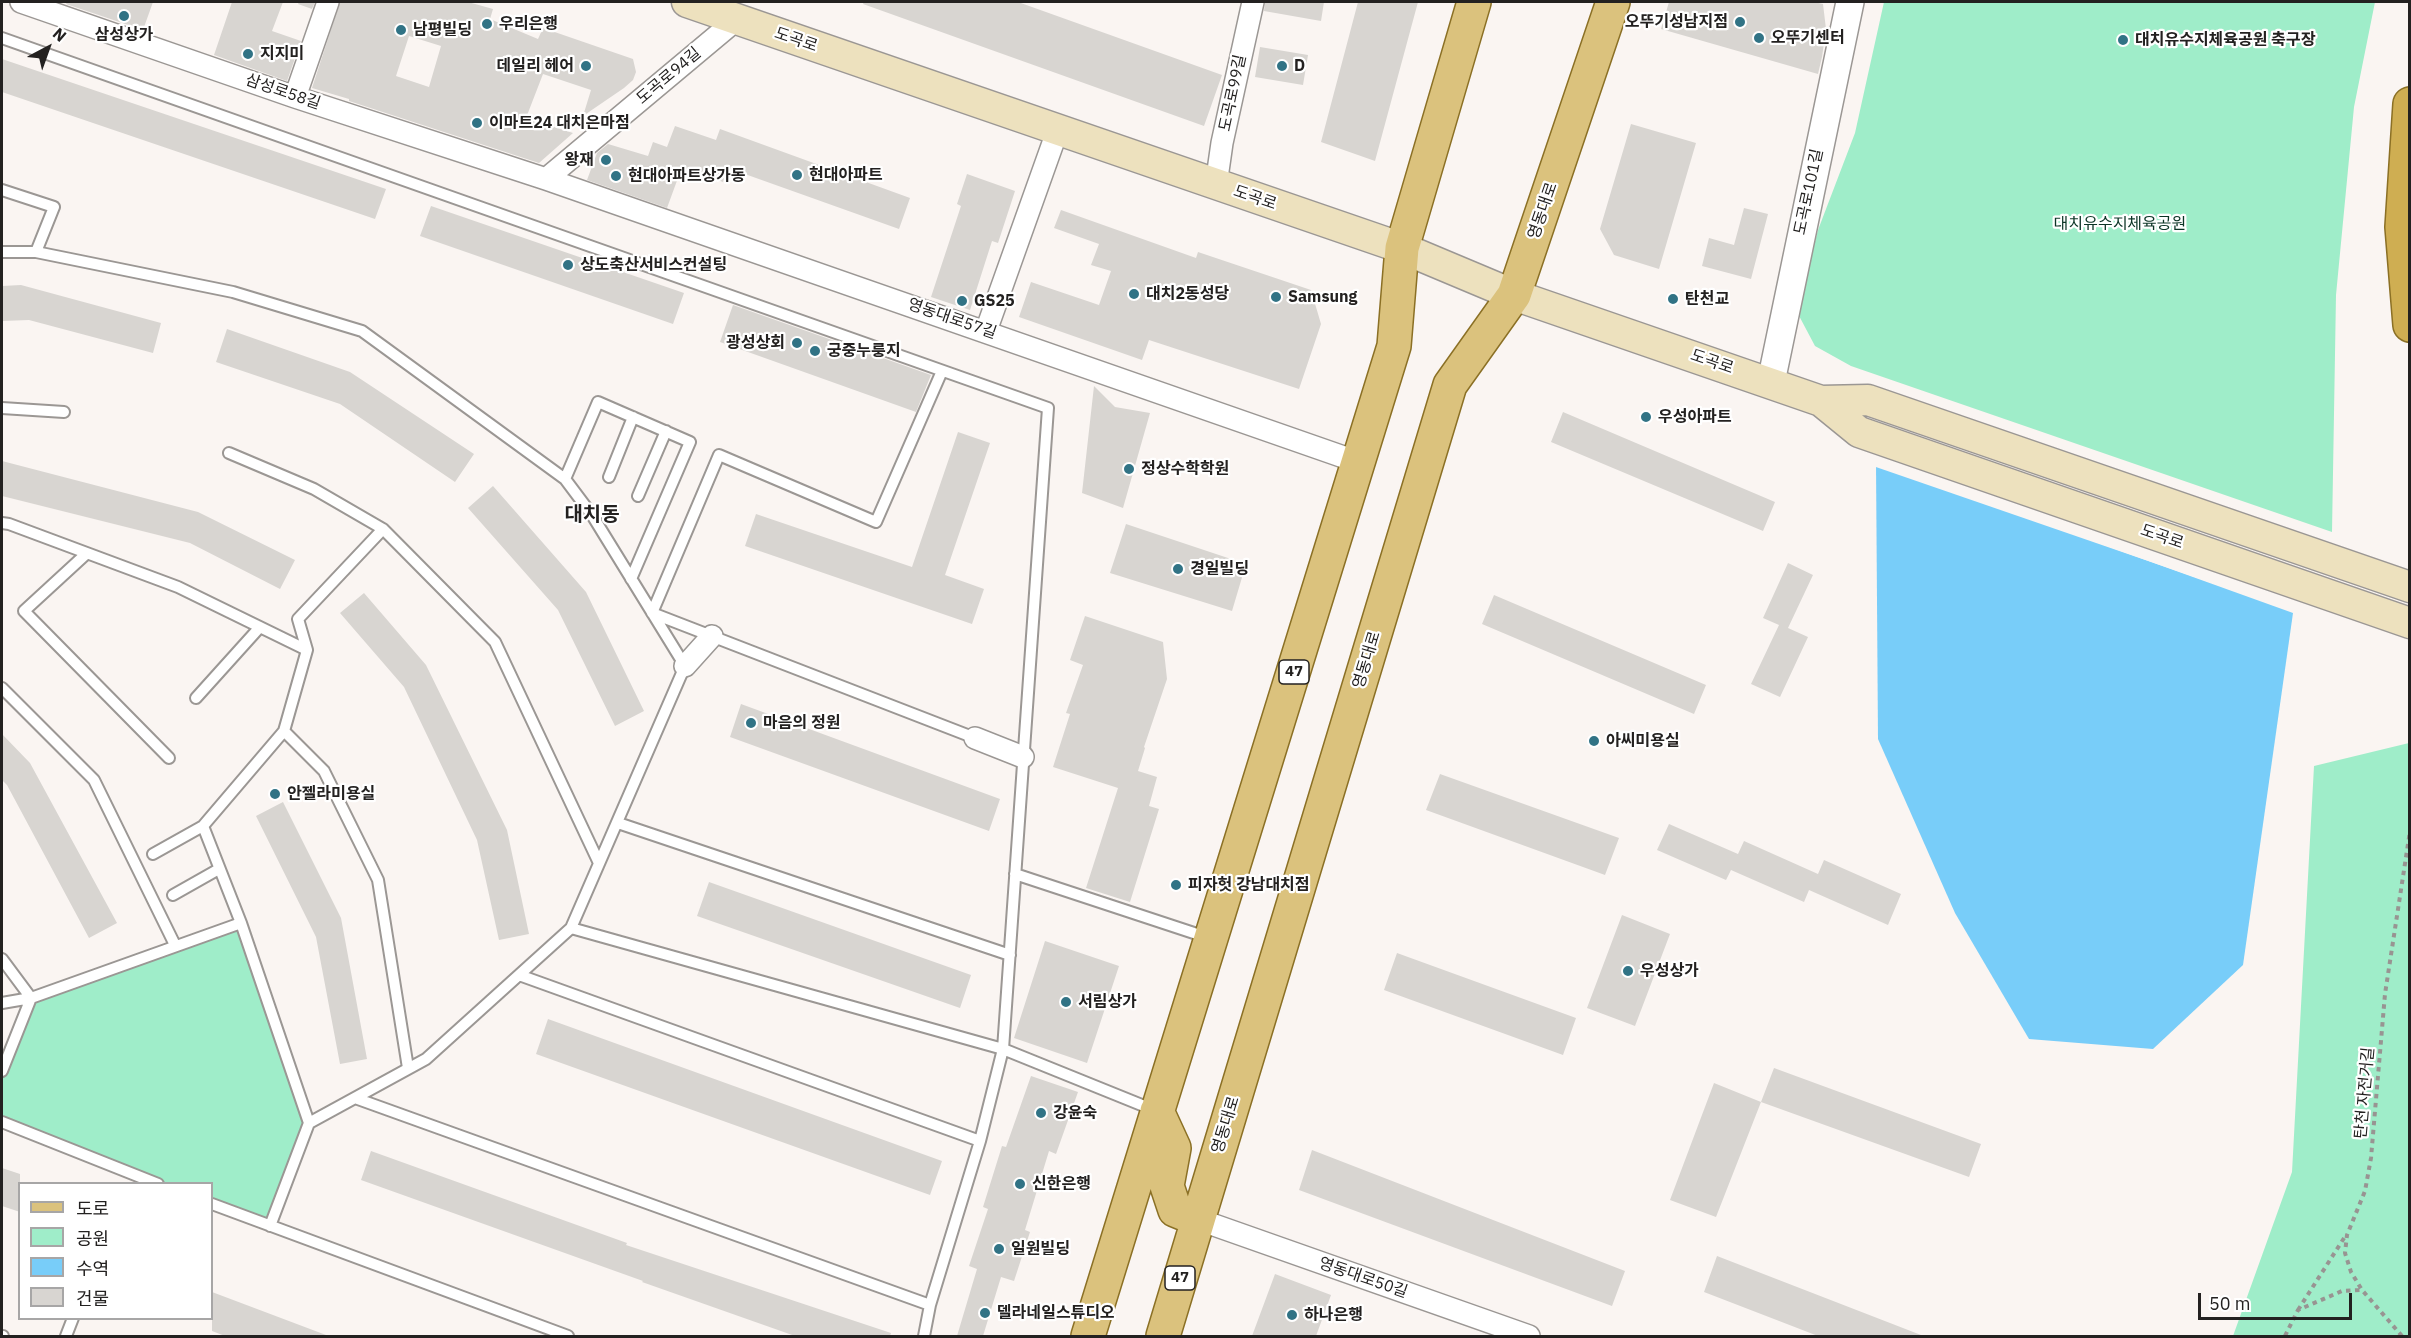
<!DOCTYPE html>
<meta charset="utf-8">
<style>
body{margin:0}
#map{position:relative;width:2411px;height:1338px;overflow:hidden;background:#faf5f2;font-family:"IBM Plex Sans","Noto Sans KR",sans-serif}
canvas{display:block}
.frame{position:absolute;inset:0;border:3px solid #232120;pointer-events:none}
.legend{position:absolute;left:18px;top:1182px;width:195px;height:138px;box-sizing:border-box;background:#fff;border:2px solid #a7a6a6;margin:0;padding:8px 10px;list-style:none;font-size:18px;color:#232120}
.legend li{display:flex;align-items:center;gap:12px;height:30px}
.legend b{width:30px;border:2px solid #a7a6a6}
.north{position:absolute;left:18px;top:18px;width:60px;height:60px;-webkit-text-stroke:4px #fff;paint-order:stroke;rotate:41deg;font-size:16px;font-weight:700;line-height:24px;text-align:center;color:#232120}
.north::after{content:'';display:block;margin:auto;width:21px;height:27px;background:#232120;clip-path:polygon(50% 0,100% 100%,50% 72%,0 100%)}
.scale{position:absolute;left:2198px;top:1293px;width:154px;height:27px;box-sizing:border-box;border:3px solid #232120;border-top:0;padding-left:8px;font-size:18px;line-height:21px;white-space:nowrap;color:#232120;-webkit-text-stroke:4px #fff;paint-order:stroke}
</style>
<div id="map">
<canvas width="2411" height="1338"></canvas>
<div class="frame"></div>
<ul class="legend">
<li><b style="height:8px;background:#dbc27d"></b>도로</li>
<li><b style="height:16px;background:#9fedc9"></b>공원</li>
<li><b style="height:16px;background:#78cdf9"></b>수역</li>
<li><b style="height:16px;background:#d8d5d1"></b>건물</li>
</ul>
<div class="north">N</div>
<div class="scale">50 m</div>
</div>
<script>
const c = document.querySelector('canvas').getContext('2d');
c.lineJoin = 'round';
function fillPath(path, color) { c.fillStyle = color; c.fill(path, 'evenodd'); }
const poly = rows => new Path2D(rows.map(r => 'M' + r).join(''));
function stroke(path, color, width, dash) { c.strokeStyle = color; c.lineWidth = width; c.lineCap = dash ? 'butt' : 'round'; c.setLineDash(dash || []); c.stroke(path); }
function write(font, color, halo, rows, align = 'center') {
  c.font = font + ' "IBM Plex Sans","Noto Sans KR",sans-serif'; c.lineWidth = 4.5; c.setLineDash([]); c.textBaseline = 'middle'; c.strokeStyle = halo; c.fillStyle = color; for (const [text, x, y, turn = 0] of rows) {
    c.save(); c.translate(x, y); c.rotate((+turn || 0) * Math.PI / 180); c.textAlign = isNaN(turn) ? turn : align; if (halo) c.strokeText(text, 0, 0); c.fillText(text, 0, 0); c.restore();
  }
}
const green = poly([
 [1884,2,2375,2,2354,107,2336,295,2332,532,1851,366,1815,346,1797,312,1818,230,1855,133],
 [2409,743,2409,1336,2233,1336,2292,1172,2314,766],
 [241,923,309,1123,270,1226,212,1204,212,1184,158,1183,2,1122,2,1071,31,998]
]);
const water = poly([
 [1876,463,2293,613,2243,965,2153,1049,2029,1039,1955,913,1878,739]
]);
const pier = poly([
 [1875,460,2294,610,2296,612,1873,466]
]);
const building = poly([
 [67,2,153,2,143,30,66,4],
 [232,2,283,2,272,31,301,41,287,81,214,55],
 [299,2,315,2,312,9,298,4],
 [340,2,468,2,493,9,490,19,538,39,543,28,633,59,636,72,633,80,624,88,583,116,591,90,543,74,526,118,573,133,539,163,349,101,349,99,312,88],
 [409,36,441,46,429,87,396,76],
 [864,2,1018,2,1222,75,1204,126,863,4],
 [1265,2,1324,2,1321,21,1264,11],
 [1358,2,1418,2,1375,161,1321,142],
 [1669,2,1814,2,1823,4,1826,29,1822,57,1818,74,1661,29],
 [1260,47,1308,55,1303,85,1255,77],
 [2,59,386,189,375,219,2,92],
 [1631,124,1696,143,1659,269,1614,255,1600,229],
 [675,126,716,140,720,129,910,198,899,229,728,168,723,182,682,167,667,208,587,180,597,153,608,144,648,156,653,142,667,147],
 [967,174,1015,191,998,243,992,241,970,310,931,297,961,206,957,204],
 [431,206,684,293,673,324,420,236],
 [1744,208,1768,214,1751,279,1702,266,1709,238,1734,245],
 [1061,210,1196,258,1198,252,1311,290,1321,324,1299,389,1149,340,1142,360,1019,317,1031,282,1099,305,1111,271,1091,265,1099,244,1054,228],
 [21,285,161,323,153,353,29,320,2,321,2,286],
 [733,305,931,375,916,412,720,342],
 [227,329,350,372,474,454,455,482,340,404,216,362],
 [1094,386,1115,407,1150,413,1123,508,1082,493],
 [1563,412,1775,502,1763,531,1551,442],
 [958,432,990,443,945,575,984,589,972,624,745,546,756,514,912,567],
 [2,461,198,512,295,560,280,589,190,543,2,496],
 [493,486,586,592,644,711,615,726,558,610,468,508],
 [1126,524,1246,564,1232,611,1110,573],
 [1788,563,1813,575,1788,628,1808,637,1780,697,1751,684,1779,625,1763,618],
 [364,593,426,665,507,830,529,934,499,940,477,840,404,687,340,613],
 [1494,595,1706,685,1694,714,1482,624],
 [1085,616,1163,642,1167,679,1144,747,1145,748,1138,771,1157,777,1149,806,1159,809,1130,902,1086,888,1118,788,1053,767,1070,714,1066,713,1083,665,1070,660],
 [741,704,1000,799,989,831,730,737],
 [2,734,30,763,117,923,89,938,7,785,2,780],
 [1440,774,1619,838,1605,875,1426,810],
 [283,802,341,918,367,1059,340,1064,316,937,256,816],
 [1669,824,1738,854,1744,841,1818,874,1824,860,1901,894,1888,925,1809,890,1804,902,1731,870,1726,880,1657,850],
 [709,882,971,975,960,1008,697,916],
 [1622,915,1670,934,1635,1026,1587,1008],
 [1045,941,1119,966,1087,1063,1014,1038],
 [1397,953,1576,1018,1563,1055,1384,990],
 [548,1019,942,1161,930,1195,536,1054],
 [1774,1068,1981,1144,1969,1177,1761,1102],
 [1031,1076,1078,1092,1056,1154,1049,1151,1025,1230,1030,1232,1014,1281,1001,1277,983,1336,957,1336,977,1269,969,1266,988,1209,983,1207,1002,1146,1006,1147],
 [1714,1083,1761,1102,1716,1217,1670,1200],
 [1312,1150,1625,1271,1612,1306,1299,1190],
 [371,1151,627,1243,626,1245,891,1333,890,1336,795,1336,642,1282,643,1281,361,1180],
 [2,1168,20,1174,20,1212,2,1206],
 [1717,1256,1921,1335,1920,1336,1818,1336,1704,1292],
 [1275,1274,1331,1295,1316,1336,1252,1336],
 [212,1292,326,1335,326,1336,225,1336,212,1331]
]);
const path = poly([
 [2298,1310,2346,1235],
 [2285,1336,2298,1310,2342,1291,2361,1290],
 [2402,1336,2362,1290,2351,1272,2345,1253,2347,1235,2365,1191,2371,1158,2385,994,2410,831]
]);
const service = poly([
 [2,38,1048,408,1003,1049,980,1141,930,1305,924,1336],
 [2,190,54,207,36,252],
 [2,252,36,252,233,292,362,331,565,479,592,515,685,666,571,928,1003,1049,1154,1110],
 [942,371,876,522,719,455,652,613,975,738],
 [2,408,64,412],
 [229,453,314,489,383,529,495,642,599,863],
 [609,477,633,417],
 [565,479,598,402,690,442,631,579],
 [638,496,666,431],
 [2,523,9,524,178,587,307,650,298,619,383,529],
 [86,554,24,611,169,758],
 [2,688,94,780,175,945],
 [196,698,260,627],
 [284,731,324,771,378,880,408,1068],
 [618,823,1010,955],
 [153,854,203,826],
 [1015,874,1209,938],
 [173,895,219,869],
 [241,923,309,1123,270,1226],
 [2,959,31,998,2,1003],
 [519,975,980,1141],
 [2,1071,31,998,241,923,203,826,284,731,307,650],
 [355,1098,930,1305],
 [2,1122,158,1184],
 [309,1123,426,1059,571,928],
 [212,1204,568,1336],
 [2,1336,3,1336],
 [66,1336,73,1318]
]);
const minor = poly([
 [21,2,295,97,546,179,1358,462],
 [295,97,328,2],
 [546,179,736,20],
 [1216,185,1222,143,1253,2],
 [986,331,1058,129],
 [685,666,712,636],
 [975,738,1023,757],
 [1197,1219,1529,1336]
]);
const tertiary = poly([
 [1771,382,1850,2]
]);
const secondary = poly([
 [687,2,1402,248,1514,295,1821,401,1859,432,2410,623],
 [1821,401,1868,400,2410,587]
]);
const primary = poly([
 [1157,1111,1174,1148,1167,1186,1175,1210,1197,1219],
 [1088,1336,1394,346,1402,248,1474,2],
 [1163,1336,1450,385,1514,295,1613,2]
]);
const trunk = poly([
 [2410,104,2402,227,2410,325]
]);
const markers = [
 [124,16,6,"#317385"],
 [1740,22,6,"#317385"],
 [487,24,6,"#317385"],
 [401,30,6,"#317385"],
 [1759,38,6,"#317385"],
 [2123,40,6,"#317385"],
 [248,54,6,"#317385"],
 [586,66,6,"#317385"],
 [1282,66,6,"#317385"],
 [477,123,6,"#317385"],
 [606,160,6,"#317385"],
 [797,175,6,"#317385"],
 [616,176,6,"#317385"],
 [568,265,6,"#317385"],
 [1134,294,6,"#317385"],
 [1276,297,6,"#317385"],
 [1673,299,6,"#317385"],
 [962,301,6,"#317385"],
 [797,343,6,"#317385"],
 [815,351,6,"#317385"],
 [1646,417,6,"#317385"],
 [1129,469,6,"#317385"],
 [1178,569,6,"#317385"],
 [751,723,6,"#317385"],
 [1594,741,6,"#317385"],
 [275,794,6,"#317385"],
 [1176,885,6,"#317385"],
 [1628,971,6,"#317385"],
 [1066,1002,6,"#317385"],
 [1041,1113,6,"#317385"],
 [1020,1184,6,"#317385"],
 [999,1249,6,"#317385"],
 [985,1313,6,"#317385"],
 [1292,1315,6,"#317385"]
];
const shields = [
 [1294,672,30],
 [1180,1278,30]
];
const shieldNames = [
 ["47",1294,672],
 ["47",1180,1278]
];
const poiNames = [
 ["오뚜기성남지점",1728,22,"right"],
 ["우리은행",499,24],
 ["남평빌딩",413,30],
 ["삼성상가",124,35,"center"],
 ["오뚜기센터",1771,38],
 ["대치유수지체육공원 축구장",2135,40],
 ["지지미",260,54],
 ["데일리 헤어",574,66,"right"],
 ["D",1294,66],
 ["이마트24 대치은마점",489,123],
 ["왕재",594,160,"right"],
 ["현대아파트",809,175],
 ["현대아파트상가동",628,176],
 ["상도축산서비스컨설팅",580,265],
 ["대치2동성당",1146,294],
 ["Samsung",1288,297],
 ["탄천교",1685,299],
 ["GS25",974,301],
 ["광성상회",785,343,"right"],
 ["궁중누룽지",827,351],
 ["우성아파트",1658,417],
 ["정상수학학원",1141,469],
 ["경일빌딩",1190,569],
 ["마음의 정원",763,723],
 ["아씨미용실",1606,741],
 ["안젤라미용실",287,794],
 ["피자헛 강남대치점",1188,885],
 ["우성상가",1640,971],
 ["서림상가",1078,1002],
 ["강윤숙",1053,1113],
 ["신한은행",1032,1184],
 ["일원빌딩",1011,1249],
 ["델라네일스튜디오",997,1313],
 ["하나은행",1304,1315]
];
const streetNames = [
 ["도곡로",796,40,19],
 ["도곡로94길",669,76,-40],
 ["삼성로58길",283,92,19],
 ["도곡로99길",1233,93,-78],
 ["도곡로101길",1809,192,-78],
 ["도곡로",1255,198,19],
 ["영동대로",1543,211,-71],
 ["영동대로57길",952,319,19],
 ["도곡로",1712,362,19],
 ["도곡로",2162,537,19],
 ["영동대로",1367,660,-73],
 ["탄천 자전거길",2365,1093,-85],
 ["영동대로",1226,1125,-73],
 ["영동대로50길",1363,1278,19]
];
const parkNames = [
 ["대치유수지체육공원",2120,224]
];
const quarterNames = [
 ["대치동",592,515]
];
fillPath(green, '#9fedc9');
fillPath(water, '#78cdf9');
fillPath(pier, '#faf5f2');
fillPath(building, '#d8d5d1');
stroke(service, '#9b9794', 14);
stroke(minor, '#9b9794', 24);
stroke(tertiary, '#9b9794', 30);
stroke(secondary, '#9b9794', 33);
stroke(primary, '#8b7025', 36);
stroke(trunk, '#8b7025', 36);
stroke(path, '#989492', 4, [4.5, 4.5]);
stroke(service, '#fff', 10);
stroke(minor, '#fff', 21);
stroke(tertiary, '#fff', 27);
stroke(secondary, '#ede1be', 30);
stroke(primary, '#dbc27d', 33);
stroke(trunk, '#cfae52', 33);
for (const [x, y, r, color] of markers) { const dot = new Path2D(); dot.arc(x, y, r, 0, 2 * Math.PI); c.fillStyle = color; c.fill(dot); stroke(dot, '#fff', 2); }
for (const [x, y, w] of shields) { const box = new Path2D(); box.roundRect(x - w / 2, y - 12, w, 24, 4.5); c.fillStyle = '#fff'; c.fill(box); stroke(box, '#232120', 1.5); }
write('bold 15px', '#232120', null, shieldNames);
write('bold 16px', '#232120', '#fff', poiNames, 'left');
write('16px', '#232120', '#fff', streetNames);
write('16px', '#0b3425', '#fff', parkNames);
write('bold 20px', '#232120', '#fff', quarterNames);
</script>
